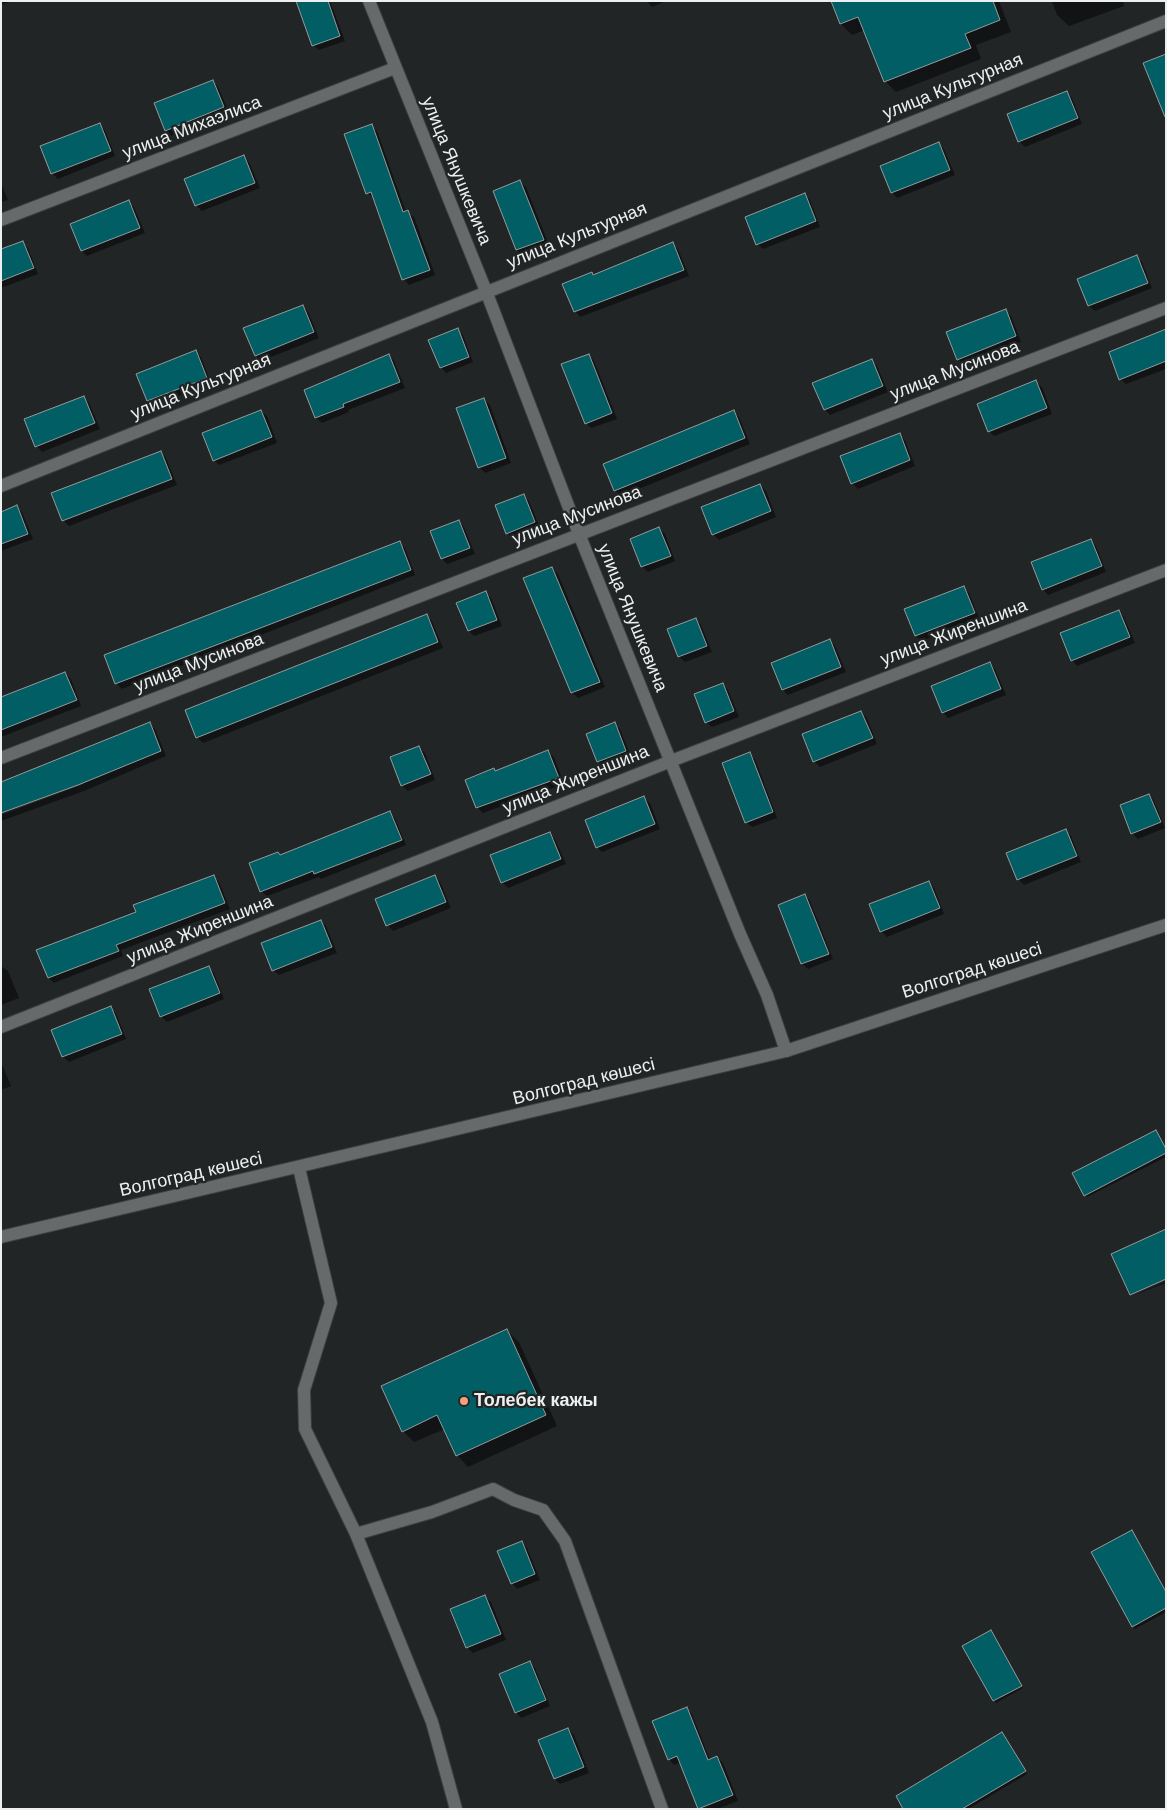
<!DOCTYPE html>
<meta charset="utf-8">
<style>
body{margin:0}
#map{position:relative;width:1167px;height:1810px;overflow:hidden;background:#222526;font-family:Arial,sans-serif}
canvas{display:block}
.frame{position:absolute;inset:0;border:2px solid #eef0f0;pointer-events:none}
</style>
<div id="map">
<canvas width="1167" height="1810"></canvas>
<div class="frame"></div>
</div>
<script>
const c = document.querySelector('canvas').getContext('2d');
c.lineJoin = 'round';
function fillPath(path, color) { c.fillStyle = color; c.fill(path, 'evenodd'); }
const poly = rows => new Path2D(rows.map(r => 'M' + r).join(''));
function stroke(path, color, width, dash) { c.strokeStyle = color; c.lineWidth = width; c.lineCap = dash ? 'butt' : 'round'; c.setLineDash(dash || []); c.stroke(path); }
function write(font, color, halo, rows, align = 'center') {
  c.font = font + ' Arial,sans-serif'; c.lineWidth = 4.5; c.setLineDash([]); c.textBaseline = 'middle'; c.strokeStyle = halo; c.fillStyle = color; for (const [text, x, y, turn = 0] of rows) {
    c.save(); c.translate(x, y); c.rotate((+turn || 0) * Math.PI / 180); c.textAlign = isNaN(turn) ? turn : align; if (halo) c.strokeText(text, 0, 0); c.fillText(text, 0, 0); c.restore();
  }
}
const shadow = poly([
 [1,1,12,1,1,5],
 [298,1,330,1,345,41,319,50,313,45],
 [647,1,666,1,652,7],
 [832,1,999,1,1011,32,976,45,981,59,896,92,885,81,865,30,852,35,841,24],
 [1052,1,1123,1,1124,6,1069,26,1057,15],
 [213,81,218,87,229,112,171,136,166,130],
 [1066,92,1072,98,1082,124,1025,147,1019,141],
 [99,124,105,130,115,156,58,179,52,173],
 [371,126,377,131,406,212,414,217,435,275,409,285,404,279,374,198,367,193],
 [939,144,944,149,955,175,897,198,892,192],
 [244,156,249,162,260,188,202,211,196,205,186,180],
 [520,182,526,187,549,245,523,255,517,250,495,192],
 [1,183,8,200,1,202],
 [804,195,810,200,820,227,763,249,757,244],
 [129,202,134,207,145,233,87,256,82,251],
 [22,242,28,248,38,274,1,288,1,251],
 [673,244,678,249,689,276,580,317,575,311],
 [1136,257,1142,262,1152,288,1095,311,1089,306],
 [303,306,308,312,319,338,261,361,256,355],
 [1005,310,1011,316,1021,342,963,364,958,359],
 [457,329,463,335,473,362,446,373,441,367],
 [1166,331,1166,369,1126,384,1120,379],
 [195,352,201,357,211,383,154,406,148,401,138,374],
 [389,355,394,361,405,388,348,410,349,412,322,423,316,418,305,391],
 [589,355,594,361,617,419,591,428,586,423],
 [872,361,877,366,888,392,830,415,825,409],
 [1036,382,1042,387,1052,414,994,436,989,431],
 [84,397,89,403,100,429,42,452,37,446],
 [484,399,490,405,511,463,485,473,479,467],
 [261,411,267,416,277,443,219,465,214,460],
 [734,412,739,417,750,444,621,496,615,490],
 [899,434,905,440,915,466,858,489,852,483],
 [161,452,166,458,177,485,69,526,63,520],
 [760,485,766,491,776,517,719,540,713,534],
 [524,495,529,501,540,528,512,538,507,533],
 [17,507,22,512,33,539,1,551,1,513],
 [459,521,464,527,475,554,447,564,442,559,431,532],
 [659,528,665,534,675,561,648,572,642,566],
 [1090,540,1096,546,1106,572,1048,595,1043,589],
 [399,542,405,548,415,575,122,689,116,683],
 [552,568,558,574,605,687,578,698,572,692],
 [963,587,969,593,979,618,922,641,916,636,906,610],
 [485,593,491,598,502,626,474,636,469,631],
 [1119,611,1124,617,1135,643,1077,666,1072,660],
 [426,615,432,621,443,648,203,743,197,737,187,710],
 [696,619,701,625,712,652,685,662,679,657,668,630],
 [830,641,835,646,846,672,788,695,783,690],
 [990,664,995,669,1006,695,948,718,943,712],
 [65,673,71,679,81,706,1,737,1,698],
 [723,684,728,690,739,717,712,727,706,722],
 [861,712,867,718,877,744,820,767,814,761],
 [150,724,155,729,166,756,84,791,1,821,1,815,84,784,83,782],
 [615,724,620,729,631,757,604,767,598,761],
 [419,747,425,753,435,780,408,791,402,785],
 [548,752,554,757,564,784,483,813,477,807,494,770,496,772],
 [749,754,755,759,777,818,752,827,746,822],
 [1149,795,1154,801,1165,828,1138,839,1132,833],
 [644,798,650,803,660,829,602,852,597,847],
 [390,813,395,818,406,845,321,879,319,877,267,896,261,891],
 [1065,830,1071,836,1081,862,1024,885,1018,879],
 [549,833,555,839,566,864,508,888,502,882],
 [213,876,219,882,230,909,121,950,123,956,54,983,49,978,137,912],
 [435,877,440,882,451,908,393,931,388,925],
 [929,882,934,888,944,914,887,937,881,931],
 [805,895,810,901,833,959,808,969,802,964],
 [321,921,326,926,337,953,279,975,273,970],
 [1,966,8,971,19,998,1,1005],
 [208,967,214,973,224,999,167,1022,161,1016],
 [110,1008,116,1013,126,1039,69,1062,63,1057,53,1031],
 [1,1062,11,1086,1,1090],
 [1166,1149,1166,1157,1087,1197,1085,1195],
 [1166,1281,1166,1283,1132,1296],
 [507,1331,519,1342,557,1426,468,1467,457,1455,445,1429,414,1442,403,1431],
 [522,1543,527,1548,540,1580,517,1589,512,1583],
 [1166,1592,1166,1612,1135,1629,1133,1626],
 [485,1597,491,1602,506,1640,473,1653,467,1647],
 [991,1632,1023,1688,996,1703,964,1646],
 [529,1663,535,1668,550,1706,521,1718,516,1712],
 [686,1708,692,1714,710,1760,717,1757,723,1763,738,1801,717,1809,700,1809,681,1762,674,1765,669,1759],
 [568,1729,574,1735,589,1773,560,1784,555,1779],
 [1004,1736,1027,1774,968,1809,905,1809]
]);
const building = poly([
 [296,1,328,1,340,36,312,46,296,1],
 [831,1,993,1,1000,20,965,34,971,48,884,82,858,17,840,24,831,1],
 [1166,54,1166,117,1165,117,1143,63,1166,54],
 [213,80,224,107,165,131,154,103,213,80],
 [1067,91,1078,118,1018,142,1007,114,1067,91],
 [100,123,111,151,51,174,40,146,100,123],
 [372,124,403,212,408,210,430,270,402,280,371,192,366,194,344,134,372,124],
 [939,142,950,170,891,193,880,166,939,142],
 [244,155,255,183,195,206,184,179,244,155],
 [520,180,544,240,516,250,493,191,520,180],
 [805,193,816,221,756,245,745,217,805,193],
 [129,200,140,228,81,251,70,224,129,200],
 [23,241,34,268,1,281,1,249,23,241],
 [673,242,684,270,574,312,562,284,592,272,593,275,673,242],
 [1137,255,1148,283,1088,306,1077,279,1137,255],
 [303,305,314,332,255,356,243,328,303,305],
 [1006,309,1016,336,957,360,946,332,1006,309],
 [458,328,469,357,440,368,428,340,458,328],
 [1166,329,1166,361,1119,380,1109,352,1166,329],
 [196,350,207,378,147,401,136,374,196,350],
 [389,354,400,382,343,404,344,407,315,418,304,390,389,354],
 [589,354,612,413,585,424,561,364,589,354],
 [872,359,883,386,824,410,812,383,872,359],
 [1036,380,1047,408,988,432,977,404,1036,380],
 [84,396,95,423,35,447,24,419,84,396],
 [484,398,506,458,478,468,456,408,484,398],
 [261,410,272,437,213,461,202,433,261,410],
 [734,410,745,438,614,491,603,464,734,410],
 [900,433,910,460,851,484,840,456,900,433],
 [161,451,172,479,62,521,51,493,161,451],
 [760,484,771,511,712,535,701,507,760,484],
 [524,494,535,522,506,534,495,505,524,494],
 [17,505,28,534,1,544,1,512,17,505],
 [459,520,470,548,441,559,430,531,459,520],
 [659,527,671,556,641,567,630,539,659,527],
 [1091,539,1102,566,1042,590,1031,562,1091,539],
 [400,541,411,570,115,684,104,655,400,541],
 [552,567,600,682,571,693,523,578,552,567],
 [964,586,975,613,915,636,904,609,964,586],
 [486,591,497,620,468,631,456,603,486,591],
 [1119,610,1130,637,1071,661,1060,633,1119,610],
 [427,614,438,642,196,738,185,710,427,614],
 [696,618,707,646,678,657,667,629,696,618],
 [830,639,841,667,782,690,771,663,830,639],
 [990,662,1001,689,942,713,931,686,990,662],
 [65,672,77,700,1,730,1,697,65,672],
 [723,683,734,711,705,723,694,694,723,683],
 [861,711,873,738,813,762,802,734,861,711],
 [150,722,161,751,78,785,1,813,1,782,150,722],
 [615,722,626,751,597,762,586,734,615,722],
 [419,746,431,774,401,786,390,757,419,746],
 [548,750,559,778,476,808,465,780,494,768,495,771,548,750],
 [750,752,773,812,745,823,722,763,750,752],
 [1149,794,1161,822,1131,834,1120,805,1149,794],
 [644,796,655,824,596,848,585,820,644,796],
 [390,811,402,840,314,874,313,871,260,892,249,863,278,852,280,855,390,811],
 [1066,829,1077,856,1017,880,1006,853,1066,829],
 [550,832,561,859,501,883,490,855,550,832],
 [214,875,225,903,116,945,119,951,48,978,36,950,136,912,133,905,214,875],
 [435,875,446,902,386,926,375,899,435,875],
 [929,881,940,908,880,932,869,904,929,881],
 [805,894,829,954,801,964,778,905,805,894],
 [321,920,332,947,272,971,261,943,321,920],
 [209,966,220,993,160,1017,149,989,209,966],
 [111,1006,122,1034,62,1057,51,1030,111,1006],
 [1156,1130,1166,1149,1166,1153,1084,1196,1072,1173,1156,1130],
 [1166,1229,1166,1279,1130,1295,1111,1254,1166,1229],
 [507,1329,546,1415,456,1456,437,1415,402,1432,381,1386,507,1329],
 [1132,1530,1166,1592,1166,1608,1132,1627,1091,1552,1132,1530],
 [522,1541,535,1574,511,1584,497,1551,522,1541],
 [485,1595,501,1634,466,1648,450,1609,485,1595],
 [991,1630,1022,1686,993,1701,962,1646,991,1630],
 [530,1661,546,1700,515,1713,499,1674,530,1661],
 [687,1707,708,1760,717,1756,733,1795,698,1809,677,1756,668,1760,652,1721,687,1707],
 [568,1728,584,1767,554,1779,538,1740,568,1728],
 [1002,1732,1026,1771,962,1809,903,1809,896,1796,1002,1732]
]);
const minor = poly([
 [369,1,486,291,579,534,740,934,767,995,786,1051],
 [1,220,395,68],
 [1,486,1166,21],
 [1,758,1166,308],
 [1,1027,671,761,1166,570],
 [299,1168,331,1303,304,1390,305,1429,356,1534,432,1512,493,1489,514,1500,543,1510,565,1541,662,1809],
 [356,1534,432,1722,456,1809]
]);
const secondary = poly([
 [1,1237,786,1051,1166,925]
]);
const markers = [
 [464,1401,5,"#f1a17c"]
];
const streetNames = [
 ["улица Культурная",953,87,-22],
 ["улица Михаэлиса",192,128,-21],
 ["улица Янушкевича",456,171,68],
 ["улица Культурная",577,236,-22],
 ["улица Мусинова",955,371,-21],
 ["улица Культурная",201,387,-22],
 ["улица Мусинова",577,516,-21],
 ["улица Янушкевича",632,618,68],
 ["улица Жиреншина",954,633,-21],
 ["улица Мусинова",199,663,-21],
 ["улица Жиреншина",576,780,-22],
 ["улица Жиреншина",200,930,-22],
 ["Волгоград көшесі",972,971,-18],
 ["Волгоград көшесі",584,1082,-14],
 ["Волгоград көшесі",191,1175,-13]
];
const poiNames = [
 ["Толебек кажы",474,1401]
];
fillPath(shadow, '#0007');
fillPath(building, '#025e65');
stroke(building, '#969a9a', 1);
stroke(minor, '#3e4040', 14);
stroke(secondary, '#3e4040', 14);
stroke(minor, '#676a6b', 12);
stroke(secondary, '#676a6b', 12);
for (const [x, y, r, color] of markers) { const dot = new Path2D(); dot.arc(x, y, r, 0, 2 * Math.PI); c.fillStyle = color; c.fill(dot); stroke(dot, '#222526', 2); }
write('18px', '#eef0f0', '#222526', streetNames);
write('bold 18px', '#eef0f0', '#222526', poiNames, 'left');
</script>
